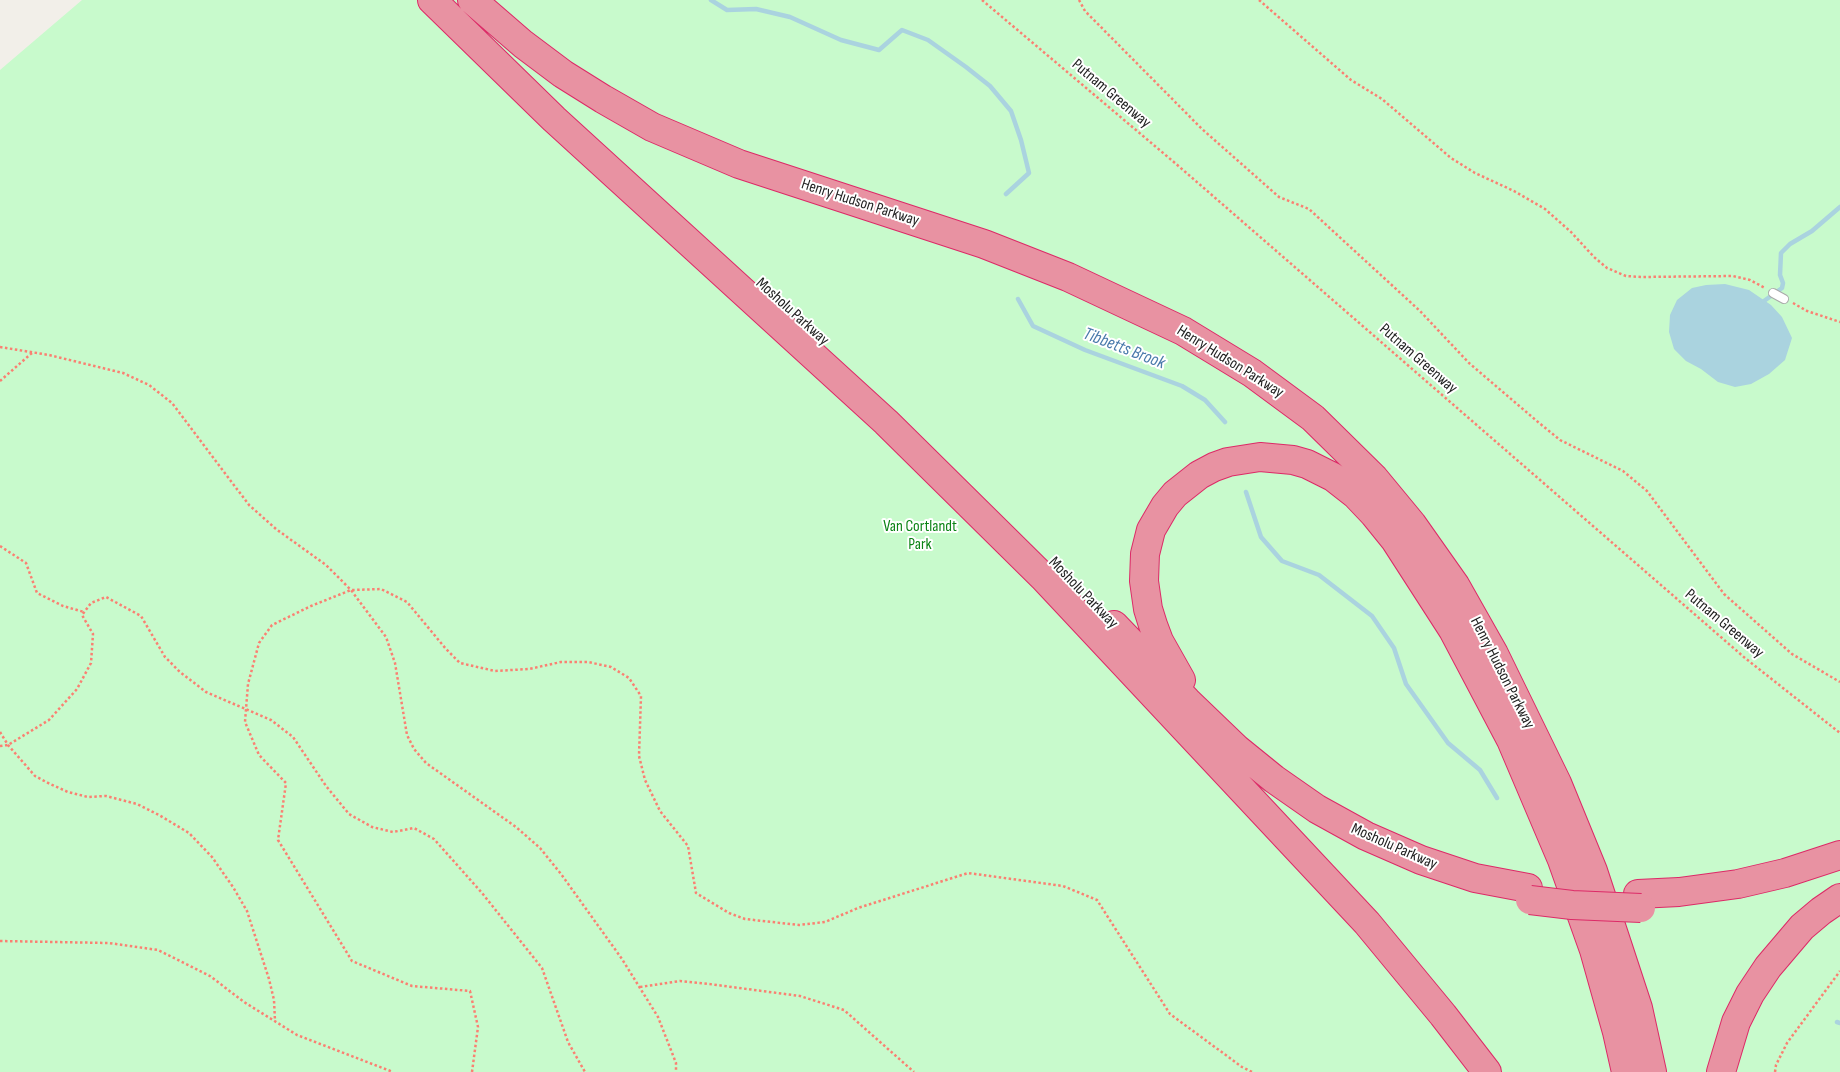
<!DOCTYPE html>
<style>
body{margin:0}
canvas{display:block;background:#f2efe9}
</style>
<canvas width="1840" height="1072"></canvas>
<script>
const c = document.querySelector('canvas').getContext('2d');
c.lineJoin = 'round';
function fillPath(path, color) { c.fillStyle = color; c.fill(path, 'evenodd'); }
const poly = rows => new Path2D(rows.map(r => 'M' + r).join(''));
function stroke(path, color, width, dash) { c.strokeStyle = color; c.lineWidth = width; c.lineCap = dash ? 'butt' : 'round'; c.setLineDash(dash || []); c.stroke(path); }
function write(font, color, halo, rows, align = 'center') {
  c.font = font + ' "Sofia Sans Condensed",sans-serif'; c.lineWidth = 4; c.setLineDash([]); c.textBaseline = 'middle'; c.strokeStyle = halo; c.fillStyle = color; for (const [text, x, y, turn = 0] of rows) {
    c.save(); c.translate(x, y); c.rotate((+turn || 0) * Math.PI / 180); c.textAlign = isNaN(turn) ? turn : align; if (halo) c.strokeText(text, 0, 0); c.fillText(text, 0, 0); c.restore();
  }
}
const park = poly([
 [82,0,1840,0,1840,1072,0,1072,0,70]
]);
const water = poly([
 [1725,284,1749,290,1771,305,1782,317,1792,338,1785,360,1769,374,1751,384,1735,387,1718,382,1701,369,1686,361,1674,349,1669,332,1670,315,1677,300,1692,288,1706,285]
]);
const stream = poly([
 [711,0,727,10,756,9,790,17,841,40,879,50,902,30,928,40,966,67,990,86,1011,111,1021,140,1029,173,1006,194],
 [1018,299,1033,326,1085,350,1182,386,1205,400,1225,422],
 [1764,301,1782,288,1783,283,1780,275,1781,253,1790,244,1812,231,1840,207],
 [1246,492,1261,537,1282,561,1319,575,1372,616,1394,648,1406,684,1448,743,1480,770,1497,798],
 [1837,1022,1840,1023]
]);
const path = poly([
 [982,0,1175,163,1745,658,1840,733],
 [1079,0,1085,11,1202,129,1279,197,1309,209,1420,311,1469,363,1538,422,1560,440,1623,471,1647,491,1724,594,1792,654,1840,682],
 [1259,0,1351,80,1382,99,1451,158,1475,173,1514,191,1545,209,1571,232,1594,257,1607,268,1626,276,1641,277,1733,276,1750,280,1765,288],
 [1793,303,1807,311,1840,322],
 [0,347,49,355,123,373,149,385,172,403,249,505,276,529,326,565,351,590,386,637,395,663,407,735,414,749,426,763,516,827,540,848,561,874,622,959,658,1017,676,1063,676,1072],
 [0,381,33,352],
 [0,546,26,563,37,593,63,606,84,612],
 [0,732,8,745,35,776,50,784,68,792,88,797,106,796,137,804,159,815,189,833,212,857,233,887,247,911,269,979,274,1000,275,1021],
 [0,746,8,745,49,720,77,689,91,663,93,634,82,615,91,603,106,597,141,616,165,657,180,672,206,692,271,720,293,737,326,786,349,814,372,827,393,832,414,828,434,839,482,893,542,968,568,1042,585,1072],
 [0,941,109,943,158,950,210,976,244,1002,297,1035,393,1072],
 [640,987,680,981,709,984,800,996,844,1010,914,1072],
 [472,1072,478,1027,470,991,412,986,352,961,278,840,286,783,259,755,245,722,248,684,259,643,272,625,311,606,351,590,381,589,407,602,446,649,460,663,495,671,529,669,561,662,588,662,611,667,629,678,641,696,639,756,645,780,660,811,688,846,696,893,729,913,745,919,799,925,825,922,858,908,968,873,1063,886,1097,900,1170,1014,1242,1067,1252,1072],
 [1775,1072,1776,1065,1787,1043,1840,971]
]);
const service = poly([
 [1773,293,1784,299]
]);
const motorway = poly([
 [432,0,554,119,886,422,1043,577,1367,923,1443,1015,1487,1072],
 [472,0,523,44,563,74,603,99,652,127,739,164,984,244,1068,277,1183,331,1252,373,1313,418,1374,478,1412,524,1455,585,1494,654,1557,783,1593,871,1638,1008,1652,1072],
 [1114,625,1187,701,1237,749,1274,779,1317,809,1366,836,1421,860,1475,878,1528,888],
 [1181,680,1159,641,1153,625,1148,609,1144,581,1145,554,1151,530,1165,506,1175,494,1199,475,1214,467,1228,462,1260,457,1293,460,1307,464,1333,477,1356,495,1374,514,1395,540,1453,630,1511,740,1562,860,1594,950,1617,1032,1626,1072],
 [1638,894,1679,892,1738,884,1785,873,1840,855],
 [1721,1072,1736,1022,1750,994,1768,967,1802,927,1821,911,1840,898]
]);
const motorwayBridge = poly([
 [1530,900,1572,905,1641,908]
]);
const streetNames = [
 ["Putnam Greenway",1111,94,40],
 ["Henry Hudson Parkway",860,203,18],
 ["Mosholu Parkway",792,312,42],
 ["Putnam Greenway",1418,359,41],
 ["Henry Hudson Parkway",1230,362,32],
 ["Mosholu Parkway",1083,593,46],
 ["Putnam Greenway",1724,624,40],
 ["Henry Hudson Parkway",1502,673,63],
 ["Mosholu Parkway",1394,847,24]
];
const parkNames = [
 ["Van Cortlandt",920,527],
 ["Park",920,545]
];
const waterNames = [
 ["Tibbetts Brook",1124,349,21]
];
fillPath(park, '#c8facc');
fillPath(water, '#aad3df');
stroke(stream, '#aad3df', 4.5);
stroke(service, '#a9a9a9', 10);
stroke(motorway, '#dc2a67', 30);
stroke(path, '#fa8072', 2.5, [2.5, 2.5]);
stroke(service, '#fff', 8);
stroke(motorway, '#e892a2', 28);
stroke(motorwayBridge, '#dc2a67', 30, []);
stroke(motorwayBridge, '#e892a2', 28);
write('16px', '#222', '#fff', streetNames);
write('16px', '#0c8416', '#fff', parkNames);
write('italic 18px', '#4a7aab', '#fff', waterNames);
</script>
